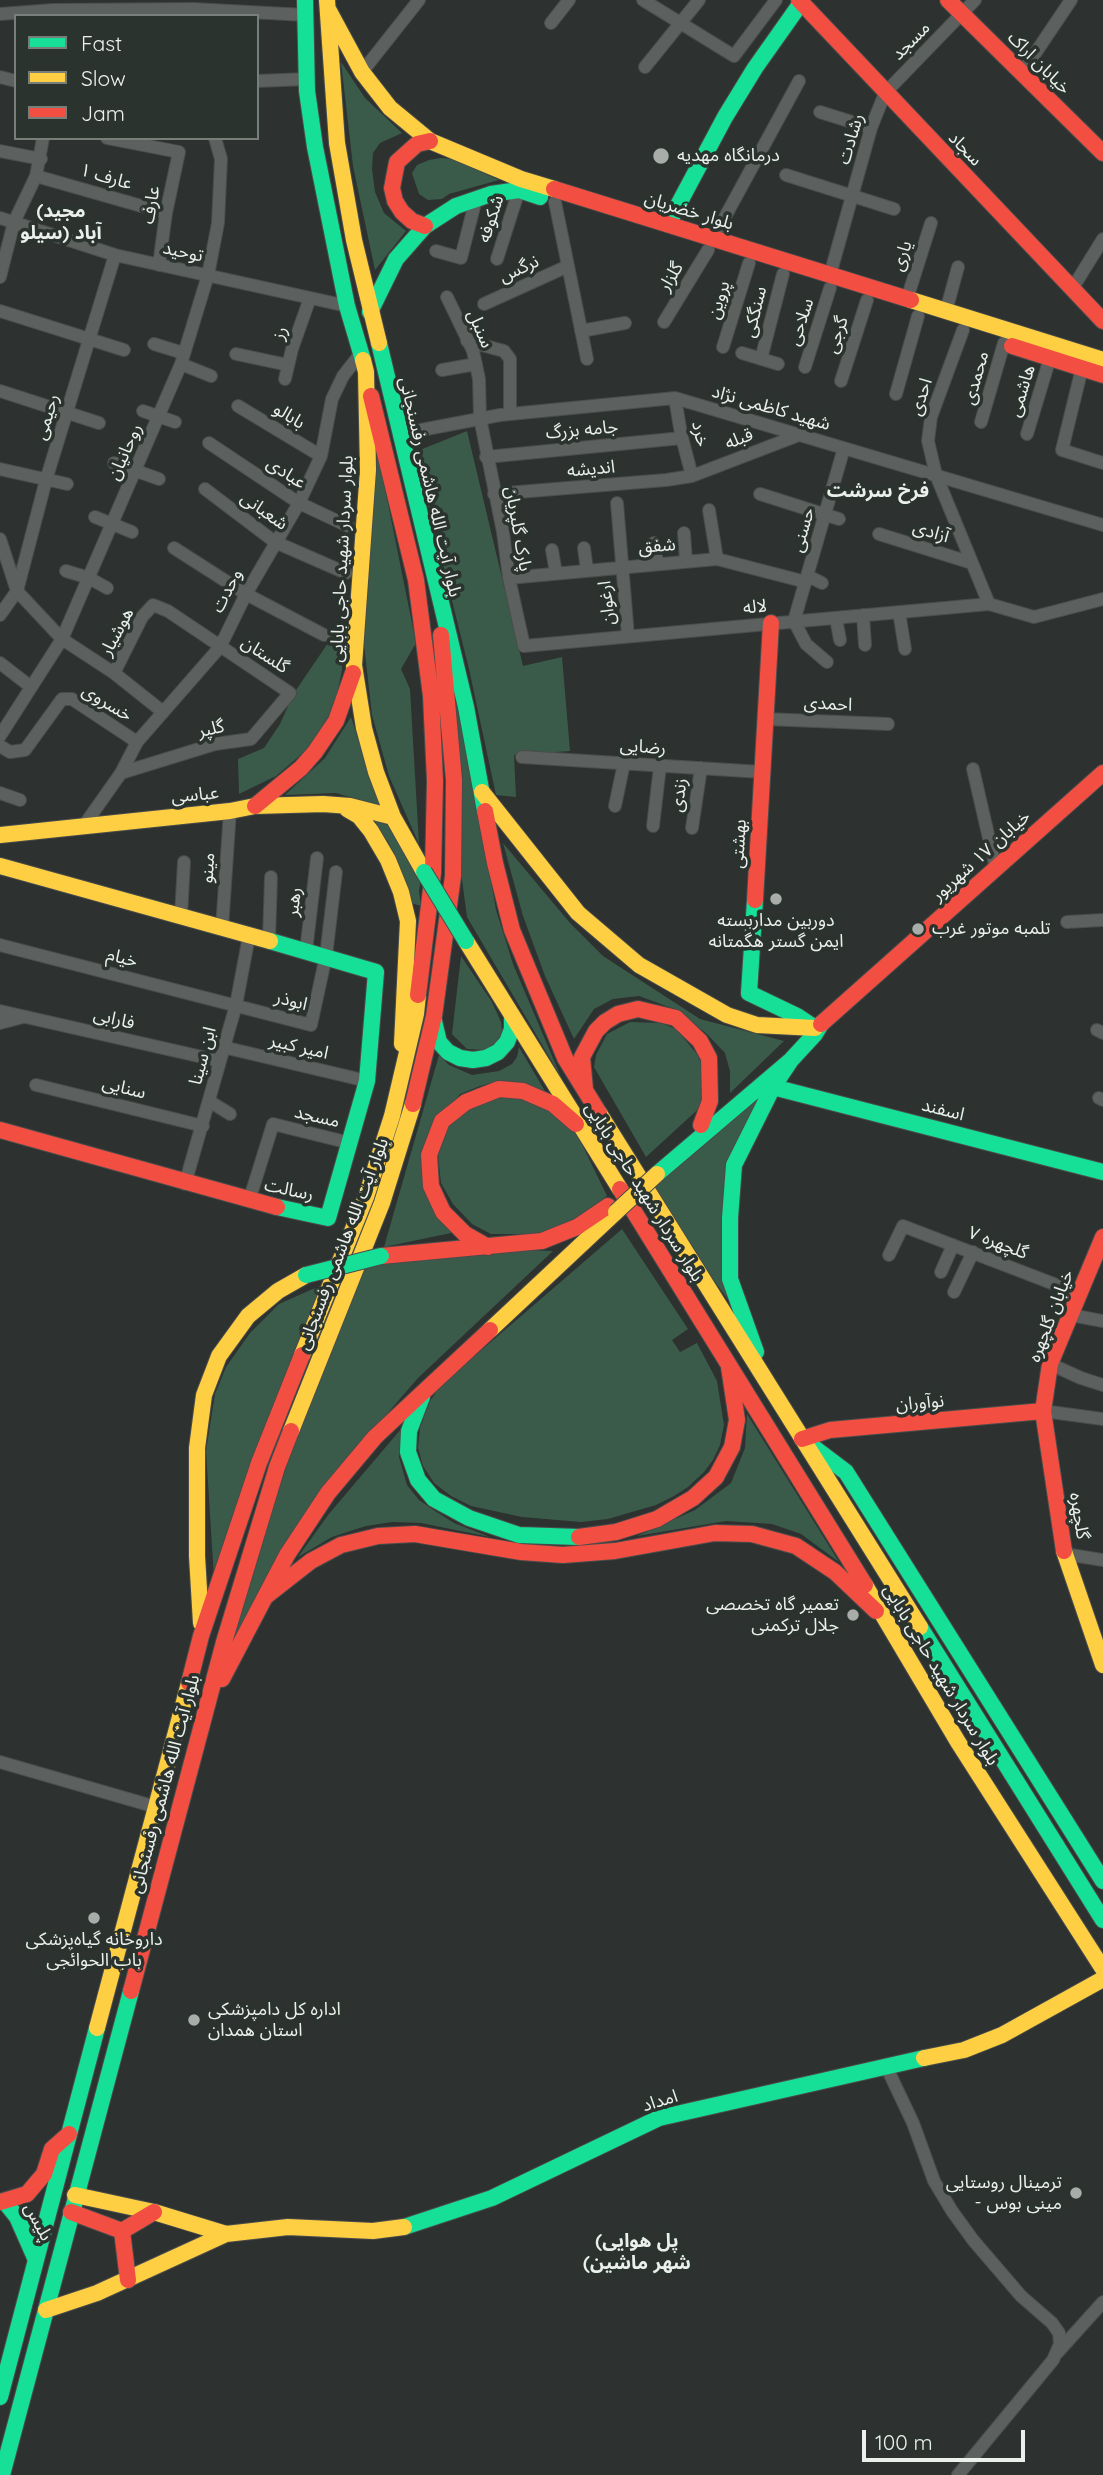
<!DOCTYPE html>
<meta charset="utf-8">
<style>
body{margin:0}
#map{position:relative;width:1103px;height:2475px;overflow:hidden;background:#2d312f;font-family:Quicksand,sans-serif}
canvas{display:block}
.legend{position:absolute;left:14px;top:14px;width:245px;height:126px;box-sizing:border-box;background:#2b332e;border:2px solid #787f7a;margin:0;padding:9px 12px;list-style:none;font-size:21px;color:#ebf0ed}
.legend li{display:flex;align-items:center;gap:14px;height:35px}
.legend b{width:35px;border:2px solid #787f7a}
.scale{position:absolute;left:862px;top:2430px;width:163px;height:32px;box-sizing:border-box;border:4px solid #ebf0ed;border-top:0;padding-left:9px;font-size:21px;line-height:24px;white-space:nowrap;color:#ebf0ed;-webkit-text-stroke:5px #2b332e;paint-order:stroke}
</style>
<div id="map">
<canvas width="1103" height="2475"></canvas>
<ul class="legend">
<li><b style="height:9px;background:#16e098"></b>Fast</li>
<li><b style="height:9px;background:#ffcf43"></b>Slow</li>
<li><b style="height:9px;background:#f24e42"></b>Jam</li>
</ul>
<div class="scale">100 m</div>
</div>
<script>
const c = document.querySelector('canvas').getContext('2d');
c.lineJoin = 'round';
function fillPath(path, color) { c.fillStyle = color; c.fill(path, 'evenodd'); }
const poly = rows => new Path2D(rows.map(r => 'M' + r).join(''));
function stroke(path, color, width, dash) { c.strokeStyle = color; c.lineWidth = width; c.lineCap = dash ? 'butt' : 'round'; c.setLineDash(dash || []); c.stroke(path); }
function write(font, color, halo, rows, align = 'center') {
  c.font = font + ' Quicksand,"Noto Sans Arabic",sans-serif'; c.lineWidth = 7; c.setLineDash([]); c.textBaseline = 'middle'; c.strokeStyle = halo; c.fillStyle = color; for (const [text, x, y, turn = 0] of rows) {
    c.save(); c.translate(x, y); c.rotate((+turn || 0) * Math.PI / 180); c.textAlign = isNaN(turn) ? turn : align; if (halo) c.strokeText(text, 0, 0); c.fillText(text, 0, 0); c.restore();
  }
}
const green = poly([
 [341,62,365,98,402,133,380,143,373,153,372,169,375,192,384,213,406,231,375,270,353,166],
 [441,158,454,159,499,180,449,194,442,199,428,200,419,194,412,173,417,165,429,160],
 [467,431,523,666,562,657,570,751,514,755,516,797,496,795,469,669,415,452],
 [377,449,416,643,401,669,410,689,419,844,389,776,372,715,364,645],
 [343,621,342,670,335,705,311,746,276,776,239,794,238,759,264,748,280,724,294,693],
 [453,657,496,910,513,964,561,1077,467,917,461,872],
 [351,717,380,806,336,793,285,795,325,758],
 [373,819,392,827,421,879,419,891,421,906,411,903,404,878,388,842],
 [503,843,570,923,603,956,700,1019,784,1041,730,1093,730,1071,725,1053,707,1034,677,1010,639,996,613,999,594,1009,574,1039,545,976,523,916],
 [461,956,492,1002,501,1022,502,1031,499,1040,486,1050,467,1049,452,1034],
 [630,1022,661,1023,676,1029,697,1054,704,1070,706,1102,646,1157,594,1067,596,1055,607,1034],
 [519,1047,545,1091,498,1081,480,1086,460,1094,425,1141,451,1233,384,1247,439,1055,449,1065,472,1075,499,1071,512,1064,517,1057],
 [774,1072,736,1157,739,1315,646,1186],
 [500,1097,519,1098,549,1109,578,1136,607,1196,552,1234,491,1234,472,1224,453,1204,441,1183,438,1156,448,1126,468,1108],
 [622,1229,688,1329,672,1340,680,1352,697,1343,717,1381,724,1425,720,1445,713,1460,704,1472,688,1487,674,1496,656,1505,608,1519,581,1522,522,1517,471,1506,451,1496,434,1483,423,1466,418,1448,420,1428,430,1401,441,1385],
 [488,1249,553,1251,418,1378,322,1489,222,1657,234,1614,359,1263],
 [324,1284,214,1578,206,1451,215,1394,226,1367,250,1333,279,1304],
 [747,1414,839,1562,801,1534,772,1524,726,1521,637,1536,695,1510,731,1483,745,1448],
 [401,1429,399,1457,407,1485,419,1500,435,1511,454,1523,490,1537,421,1523,392,1522,366,1526,332,1537,298,1557,328,1515]
]);
const street = poly([
 [643,0,734,56,776,0],
 [0,14,53,10,193,9,306,15],
 [551,23,569,0],
 [645,67,699,0],
 [362,72,419,0],
 [1022,73,1071,0],
 [0,77,16,81],
 [257,81,307,79],
 [820,112,871,128],
 [107,138,179,152,166,213,159,265],
 [0,151,41,159],
 [786,175,894,209],
 [36,176,166,213],
 [555,202,587,359],
 [0,218,115,255,347,306],
 [713,239,799,81],
 [436,251,461,258,476,199],
 [497,259,519,190],
 [830,275,871,128,885,93,975,0],
 [0,277,14,222,36,176,43,138],
 [1072,289,1103,239],
 [447,297,473,351,479,379,480,418,503,532,509,578,524,646,989,604,1034,617,1103,599],
 [907,299,931,223],
 [484,304,568,266],
 [0,311,124,350],
 [946,311,958,267],
 [664,322,708,250],
 [963,330,931,417,928,441,936,475,989,604],
 [581,331,625,323],
 [467,341,504,351,510,359,510,414],
 [154,344,183,353],
 [723,347,749,263],
 [742,353,778,364],
 [236,354,288,365],
 [761,359,783,274],
 [181,364,211,376],
 [805,367,830,288],
 [1082,368,1062,450,1103,463],
 [442,370,476,364],
 [285,379,292,349,310,298],
 [841,381,867,300],
 [0,391,99,423],
 [896,394,918,316],
 [675,398,681,434,692,476],
 [238,406,321,456],
 [143,411,175,422],
 [981,422,1004,343],
 [421,430,500,415,675,398,1103,525],
 [1027,434,1050,358],
 [209,443,299,503,348,526],
 [486,457,682,438],
 [114,463,159,479],
 [0,469,67,484],
 [205,489,275,542,346,573],
 [494,494,666,480,692,476,799,435],
 [760,494,839,519],
 [617,503,628,636],
 [709,510,717,559],
 [95,517,132,532],
 [684,533,686,561],
 [879,534,972,563],
 [0,539,17,591,62,639,114,673,163,712],
 [654,543,657,563],
 [174,548,246,594,324,635],
 [584,548,587,570],
 [552,550,556,573],
 [66,571,89,578,107,588],
 [808,576,822,583],
 [509,578,717,559,806,582],
 [899,612,905,649],
 [0,615,17,591,46,480,115,255],
 [863,615,865,645],
 [836,618,840,640],
 [827,662,806,644,794,621,844,448],
 [0,663,31,687],
 [114,673,142,617,153,605,168,611,290,693,251,739,215,744,121,773],
 [766,719,888,724],
 [0,736,62,639,181,364,208,275,218,223,221,159,215,138],
 [0,746,10,752,25,750,62,699,72,699,137,742],
 [522,757,762,772],
 [973,769,996,869],
 [0,793,20,800],
 [615,806,624,763],
 [85,824,121,773,137,742,220,647,246,594,299,503,321,456,332,399,343,376,361,353],
 [653,826,660,766],
 [692,828,701,768],
 [181,916,184,862],
 [1067,922,1103,920],
 [222,928,230,811],
 [269,940,271,877],
 [0,945,311,1025,326,956,336,872],
 [306,951,317,858],
 [0,1011,220,1061],
 [0,1023,23,1017],
 [1097,1030,1103,1033],
 [223,1047,367,1081],
 [36,1085,203,1126],
 [1099,1098,1103,1100],
 [209,1101,230,1114],
 [185,1184,236,1005,249,936],
 [249,1201,273,1124,350,1143],
 [889,1255,903,1226,1080,1294],
 [941,1272,953,1245],
 [954,1292,973,1252],
 [1071,1315,1103,1321],
 [1050,1364,1081,1378,1103,1385],
 [1043,1411,1103,1419],
 [1065,1554,1103,1560],
 [0,1762,156,1807],
 [886,2066,913,2123,934,2181,952,2211,973,2240,1021,2296,1052,2323,1059,2333,1060,2344,1053,2360,958,2475],
 [1057,2353,1103,2302]
]);
const fast = poly([
 [305,0,307,91,315,147,347,306,363,360],
 [668,224,725,117,755,68,801,3],
 [370,312,396,259,425,226,456,206,491,194,519,190,540,197],
 [379,343,466,707,485,811],
 [755,900,749,993,797,1016,815,1028],
 [270,941,376,972,367,1081,328,1218,277,1207],
 [434,1021,439,1042,448,1052,460,1058,473,1060,486,1058,498,1052,507,1042,512,1029,512,1016],
 [773,1087,1103,1172],
 [657,1174,791,1060,815,1034,821,1024],
 [756,1352,730,1279,730,1218,734,1165,773,1087,791,1060],
 [422,1397,409,1431,408,1452,418,1480,434,1499,469,1518,519,1535,579,1537],
 [809,1444,846,1472,1103,1881],
 [920,1627,1103,1920],
 [5,2202,17,2217,36,2260],
 [404,2227,492,2198,659,2118,924,2058],
 [0,2397,97,2028],
 [2,2475,131,1991]
]);
const slow = poly([
 [327,0,337,143,354,240,379,343],
 [328,9,362,72,390,108,430,141,521,179,554,189],
 [911,300,1103,360],
 [363,360,366,372,368,470,354,665,364,728,376,772,393,817,424,872],
 [482,792,578,913,639,965,727,1015,757,1025,815,1028],
 [347,809,359,816,371,831,388,860,401,892,408,921,402,1044],
 [0,835,230,811,255,806,323,804,350,806,393,817],
 [0,866,270,941],
 [466,941,620,1189],
 [599,1113,920,1627],
 [490,1330,616,1212],
 [302,1355,366,1197,392,1116,416,1014,418,995],
 [291,1431,382,1203,413,1104],
 [1064,1551,1103,1665],
 [865,1585,958,1742,1103,1969],
 [201,1623,197,1556,197,1448,204,1395,219,1356,248,1316,278,1291,306,1275],
 [97,2028,189,1683],
 [924,2058,964,2050,1002,2035,1103,1979],
 [75,2195,154,2212,226,2234],
 [46,2310,97,2293,226,2234,288,2227,373,2231,404,2227]
]);
const jam = poly([
 [799,0,1103,321],
 [948,0,1103,153],
 [554,189,911,300],
 [425,226,412,221,402,212,395,201,392,188,397,162,417,144,430,141],
 [1012,346,1103,375],
 [371,396,416,580,431,696,435,781,433,873,418,995],
 [255,806,301,768,315,752,336,721,353,673],
 [485,811,495,863,512,930,565,1058,599,1113],
 [755,900,771,623],
 [821,1024,1103,773],
 [585,1089,582,1057,596,1031,605,1022,618,1014,638,1009,676,1018,700,1041,709,1058,710,1101,701,1125],
 [413,1104,434,1016,453,876,454,780,441,635],
 [0,1130,277,1207],
 [620,1189,865,1585],
 [488,1247,465,1234,443,1212,431,1186,429,1155,442,1121,466,1102,499,1089,523,1091,553,1104,576,1124],
 [381,1256,542,1241,577,1227,608,1206],
 [802,1439,830,1430,1043,1411],
 [579,1537,616,1532,657,1519,693,1498,716,1477,732,1447,737,1420,729,1367],
 [1064,1551,1043,1411,1050,1364,1103,1237],
 [265,1597,311,1561,341,1545,378,1536,415,1534,521,1552,563,1555,615,1551,715,1533,752,1534,796,1546,835,1572,876,1611],
 [222,1679,287,1555,328,1493,375,1437,490,1330],
 [189,1683,201,1636,259,1463,302,1355],
 [131,1991,224,1642,277,1467,291,1431],
 [0,2202,27,2194,44,2174,52,2149,69,2134],
 [71,2212,122,2231],
 [128,2280,122,2231,154,2212]
]);
const fastBridge = poly([
 [424,872,466,941],
 [306,1275,381,1256]
]);
const slowBridge = poly([
 [616,1212,657,1174]
]);
const markers = [
 [661,156,9,"#a8adaa"],
 [776,899,7,"#a8adaa"],
 [918,929,7,"#a8adaa"],
 [853,1615,7,"#a8adaa"],
 [94,1918,7,"#a8adaa"],
 [194,2020,7,"#a8adaa"],
 [1076,2193,7,"#a8adaa"]
];
const streetNames = [
 ["مسجد",911,41,-45],
 ["خیابان اراک",1039,63,45],
 ["رشادت",851,139,-73],
 ["سجاد",965,149,46],
 ["عارف ۱",106,177,16],
 ["عارف",151,205,-80],
 ["بلوار خضریان",689,211,17],
 ["شکوفه",491,219,-72],
 ["توحید",183,252,12],
 ["یاری",902,256,-72],
 ["نرگس",519,269,-25],
 ["گلزار",671,277,-59],
 ["پروین",719,300,-73],
 ["سنگکی",755,312,-76],
 ["سلاحی",801,322,-72],
 ["سنبل",480,329,67],
 ["رز",280,333,-72],
 ["گرجی",837,335,-72],
 ["محمدی",976,378,-74],
 ["هاشمی",1022,391,-73],
 ["احدی",921,397,-72],
 ["شهید کاظمی نژاد",771,408,16],
 ["بابالو",289,416,32],
 ["رحیمی",47,417,-73],
 ["جامه بزرگ",582,430,-5],
 ["خرد",700,434,78],
 ["قبله",739,439,-21],
 ["روحانیان",125,452,-66],
 ["اندیشه",591,469,-5],
 ["عبادی",286,473,33],
 ["بلوار آیت الله هاشمی رفسنجانی",430,487,77],
 ["شعبانی",264,511,35],
 ["پارک گلپریان",518,529,80],
 ["حسنی",803,530,-74],
 ["آزادی",931,532,17],
 ["شفق",657,546,-4],
 ["بلوار سردار شهید حاجی بابایی",342,559,-87],
 ["وحدت",227,591,-63],
 ["ارغوان",607,603,-96],
 ["لاله",755,607,-5],
 ["هوشیار",117,632,-62],
 ["گلستان",265,655,33],
 ["خسروی",107,703,31],
 ["احمدی",828,704,3],
 ["گلپر",211,729,-13],
 ["رضایی",643,747,4],
 ["عباسی",195,795,-5],
 ["زندی",679,795,-82],
 ["بهشتی",739,844,-87],
 ["خیابان ۱۷ شهریور",981,856,-42],
 ["مینو",208,868,-86],
 ["رهبر",294,902,-84],
 ["خیام",122,958,14],
 ["ابوذر",291,1001,14],
 ["فارابی",114,1019,13],
 ["امیر کبیر",299,1047,13],
 ["ابن سینا",203,1056,-75],
 ["سنایی",124,1088,14],
 ["اسفند",943,1110,14],
 ["مسجد",317,1117,13],
 ["رسالت",289,1190,12],
 ["بلوار سردار شهید حاجی بابایی",644,1192,58],
 ["گلچهره ۷",998,1243,21],
 ["بلوار آیت الله هاشمی رفسنجانی",343,1244,-69],
 ["خیابان گلچهره",1051,1316,-69],
 ["نوآوران",920,1403,-5],
 ["گلچهره",1079,1516,81],
 ["بلوار سردار شهید حاجی بابایی",941,1675,59],
 ["بلوار آیت الله هاشمی رفسنجانی",165,1784,-75],
 ["امداد",660,2101,-17],
 ["پلیس",38,2222,62]
];
const poiNames = [
 ["درمانگاه مهدیه",677,156],
 ["دوربین مداربسته",776,921,"center"],
 ["ایمن گستر هگمتانه",776,942,"center"],
 ["تلمبه موتور غرب",932,929],
 ["تعمیر گاه تخصصی",839,1605,"right"],
 ["جلال ترکمنی",839,1626,"right"],
 ["داروخانه گیاه‌پزشکی",94,1940,"center"],
 ["باب الحوائجی",94,1961,"center"],
 ["اداره کل دامپزشکی",208,2010],
 ["استان همدان",208,2031],
 ["ترمینال روستایی",1062,2183,"right"],
 ["- مینی بوس",1062,2204,"right"]
];
const neighbourhoodNames = [
 ["(مجید",61,211],
 ["آباد (سیلو",61,233],
 ["فرخ سرشت",878,491],
 ["(پل هوایی",637,2241],
 ["(شهر ماشین",637,2263]
];
fillPath(green, '#3b5b4a');
stroke(street, '#494c4b', 14);
stroke(fast, '#494c4b', 18);
stroke(slow, '#494c4b', 18);
stroke(jam, '#494c4b', 18);
stroke(street, '#5c605e', 12);
stroke(fast, '#16e098', 16);
stroke(slow, '#ffcf43', 16);
stroke(jam, '#f24e42', 16);
stroke(fastBridge, '#494c4b', 18, []);
stroke(slowBridge, '#494c4b', 18, []);
stroke(fastBridge, '#16e098', 16);
stroke(slowBridge, '#ffcf43', 16);
for (const [x, y, r, color] of markers) { const dot = new Path2D(); dot.arc(x, y, r, 0, 2 * Math.PI); c.fillStyle = color; c.fill(dot); stroke(dot, '#2b332e', 2.5); }
write('18px', '#ebf0ed', '#2b332e', streetNames);
write('18px', '#ebf0ed', '#2b332e', poiNames, 'left');
write('bold 19px', '#ebf0ed', '#2b332e', neighbourhoodNames);
</script>
